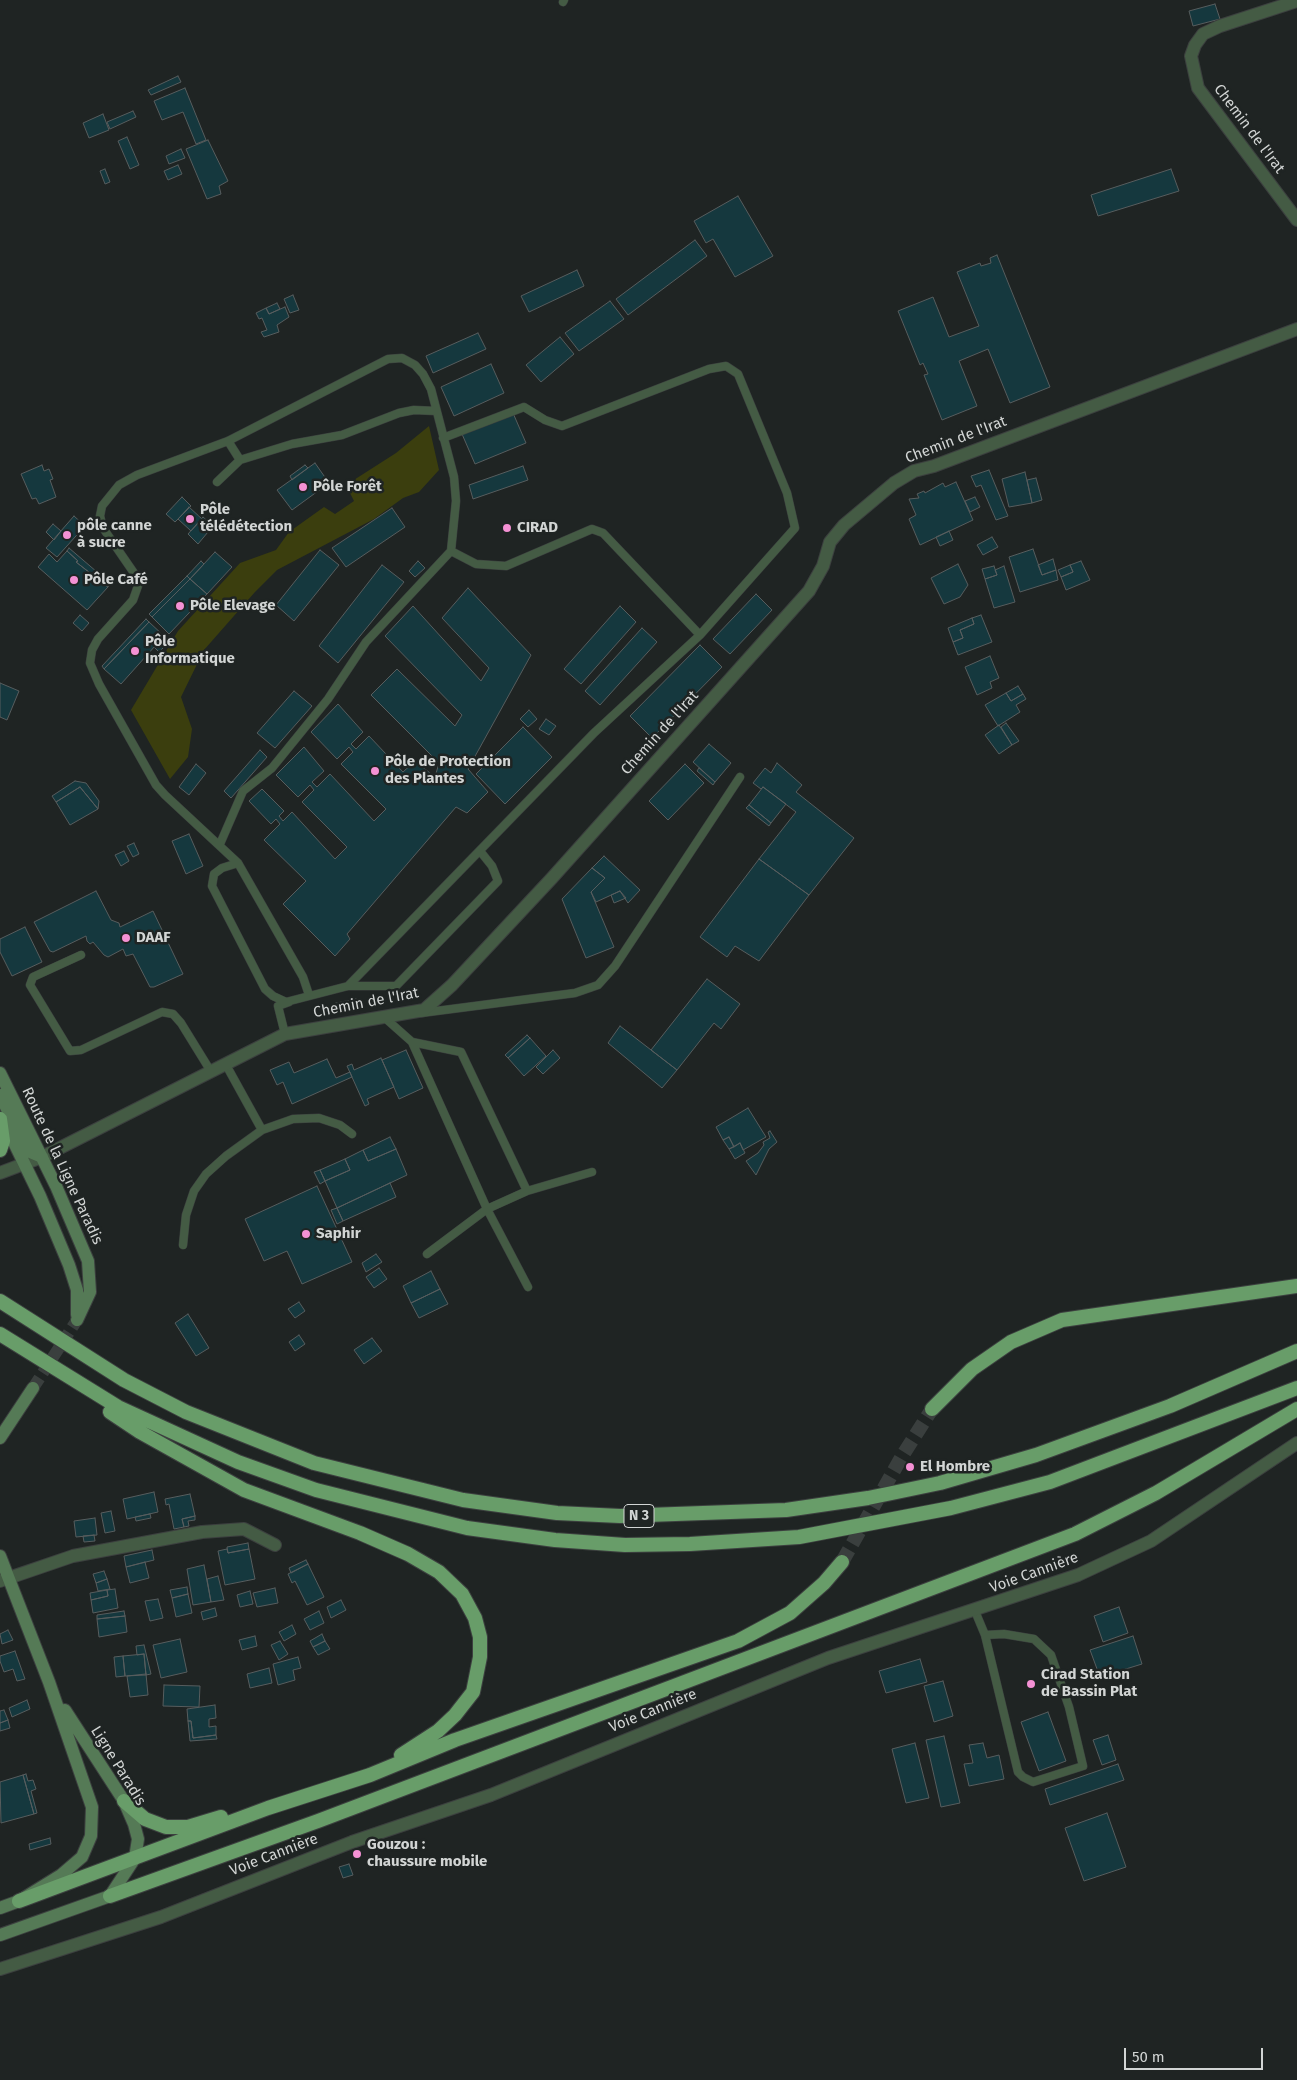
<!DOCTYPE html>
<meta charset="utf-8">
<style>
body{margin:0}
#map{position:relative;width:1297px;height:2080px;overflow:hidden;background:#1f2423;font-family:"Fira Sans",sans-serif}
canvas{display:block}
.scale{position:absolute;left:1124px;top:2048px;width:139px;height:22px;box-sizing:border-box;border:2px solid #d2d5d4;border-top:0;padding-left:6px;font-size:15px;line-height:18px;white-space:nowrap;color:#d2d5d4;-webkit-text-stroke:4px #1f2423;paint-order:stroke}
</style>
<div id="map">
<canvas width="1297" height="2080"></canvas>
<div class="scale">50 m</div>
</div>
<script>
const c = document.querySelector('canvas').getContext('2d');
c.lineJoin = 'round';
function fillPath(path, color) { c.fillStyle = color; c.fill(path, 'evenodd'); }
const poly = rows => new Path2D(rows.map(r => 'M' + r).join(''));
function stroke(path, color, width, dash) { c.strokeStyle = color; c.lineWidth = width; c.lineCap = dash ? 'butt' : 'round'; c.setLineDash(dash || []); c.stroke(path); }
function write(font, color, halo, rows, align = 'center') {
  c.font = font + ' "Fira Sans",sans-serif'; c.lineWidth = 5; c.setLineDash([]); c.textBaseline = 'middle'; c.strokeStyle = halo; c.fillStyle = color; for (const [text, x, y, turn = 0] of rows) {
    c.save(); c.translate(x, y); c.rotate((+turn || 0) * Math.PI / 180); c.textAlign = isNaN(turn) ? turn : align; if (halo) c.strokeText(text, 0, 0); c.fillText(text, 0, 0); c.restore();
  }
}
const green = poly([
 [429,426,439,470,419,492,403,498,374,519,277,570,255,592,204,650,181,697,192,729,188,757,170,779,131,710,178,631,240,563,276,550,289,532,324,507,335,514,354,501,346,485,396,453]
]);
const building = poly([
 [1215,4,1220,19,1193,26,1189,11,1215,4],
 [178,76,181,82,151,95,148,90,178,76],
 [185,88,206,140,196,144,183,112,162,120,154,101,185,88],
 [133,111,136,117,110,129,107,122,133,111],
 [103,114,109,130,89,138,83,123,103,114],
 [127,137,139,165,130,169,118,141,127,137],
 [208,140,228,181,219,186,221,194,207,199,186,149,208,140],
 [181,149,185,158,169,164,166,156,181,149],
 [178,165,182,174,168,180,164,171,178,165],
 [105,169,110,182,105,184,100,171,105,169],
 [1171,169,1179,191,1098,216,1091,195,1171,169],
 [738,196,773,256,735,277,713,239,706,243,694,221,738,196],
 [695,240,707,256,628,315,616,299,695,240],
 [997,255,1050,387,1010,403,988,349,959,361,977,406,942,420,924,375,928,374,923,363,920,365,898,311,933,297,949,337,979,326,957,272,980,263,981,266,991,263,990,258,997,255],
 [577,270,584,286,529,312,521,296,577,270],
 [293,295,299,310,290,313,284,299,293,295],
 [610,301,624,319,579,351,565,333,610,301],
 [277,303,280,309,269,314,266,308,277,303],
 [285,307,289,317,277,325,279,332,264,337,261,332,267,330,262,318,259,319,256,313,266,308,269,314,285,307],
 [478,333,486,349,433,373,426,356,478,333],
 [560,337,574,354,541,382,526,365,560,337],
 [491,364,504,393,454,416,441,387,491,364],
 [513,413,526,443,475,464,462,434,513,413],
 [315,463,329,483,292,510,277,490,315,463],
 [42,465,44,471,49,469,53,479,50,480,56,497,39,504,36,498,32,499,21,474,42,465],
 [305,465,308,468,292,480,290,476,305,465],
 [523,466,528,480,473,499,469,485,523,466],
 [989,470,1008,516,996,520,981,485,976,487,971,476,989,470],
 [1025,472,1032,503,1009,507,1002,479,1025,472],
 [1036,478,1042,500,1032,503,1027,480,1036,478],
 [956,482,973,520,920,545,909,519,916,515,909,499,919,498,917,494,924,491,925,493,943,483,945,487,956,482],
 [182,497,191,506,175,522,166,514,182,497],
 [975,497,980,507,970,512,965,501,975,497],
 [189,507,202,519,191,531,178,519,189,507],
 [392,508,405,527,346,567,332,548,392,508],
 [74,516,85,526,57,557,46,548,74,516],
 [203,517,213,526,198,544,188,534,203,517],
 [53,524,61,531,54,540,46,532,53,524],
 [949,531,953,540,940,546,936,537,949,531],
 [992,537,998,547,983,555,977,545,992,537],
 [69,548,111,584,108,587,76,562,78,561,67,551,69,548],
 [1033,549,1042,575,1056,570,1058,580,1020,592,1009,557,1033,549],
 [320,550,339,565,294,621,276,605,320,550],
 [67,551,78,561,76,562,108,587,87,610,38,567,49,554,57,562,67,551],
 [215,552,232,567,207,594,190,579,215,552],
 [1053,559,1056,570,1042,575,1038,565,1053,559],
 [201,561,204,564,190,579,187,576,201,561],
 [418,561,425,568,415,577,409,571,418,561],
 [1081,561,1090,580,1066,590,1061,577,1073,572,1070,565,1081,561],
 [958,564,968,585,960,597,944,604,931,578,958,564],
 [382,565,404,582,338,663,319,646,382,565],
 [1070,565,1073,572,1061,577,1058,570,1070,565],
 [994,566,997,575,985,579,982,569,994,566],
 [1004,566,1015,602,994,608,985,579,997,575,995,570,1004,566],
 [187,576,190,579,152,617,149,614,187,576],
 [190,579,207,594,169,634,152,617,190,579],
 [468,588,531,655,468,769,488,792,467,813,456,807,347,934,350,939,335,956,283,904,306,881,264,840,280,824,276,819,271,824,249,801,262,789,284,811,279,816,283,821,292,812,335,859,347,847,302,802,314,790,310,785,298,797,276,775,304,747,324,771,312,782,317,787,330,774,374,821,386,809,341,764,353,752,349,747,337,759,311,732,338,704,363,732,351,744,356,749,369,736,403,772,415,761,435,777,439,763,371,695,397,669,455,726,462,715,385,636,413,606,481,681,489,668,442,618,468,588],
 [756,594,772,610,730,654,713,639,756,594],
 [620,606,636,622,581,684,564,669,620,606],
 [80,615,89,623,82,631,73,623,80,615],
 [981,615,992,642,958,655,953,642,963,638,960,630,974,624,972,618,981,615],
 [972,618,974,624,960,630,963,638,953,642,948,628,972,618],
 [146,619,149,622,104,669,102,666,146,619],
 [149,622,164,636,121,684,104,669,149,622],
 [642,628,657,642,600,705,585,691,642,628],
 [162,638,168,643,159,652,154,647,162,638],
 [700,645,722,667,652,738,630,716,700,645],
 [990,656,999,678,990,682,992,688,977,695,965,667,990,656],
 [0,683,19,691,7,720,0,717,0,683],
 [1018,686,1023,694,1011,701,1006,693,1018,686],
 [294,691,312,706,275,748,257,733,294,691],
 [1006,693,1011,701,1023,694,1026,699,1016,705,1020,712,998,726,985,705,1006,693],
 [529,710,537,719,528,727,520,719,529,710],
 [546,719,556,726,549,735,539,729,546,719],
 [1006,723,1019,741,1012,745,1001,727,1006,723],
 [999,725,1012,745,999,754,985,735,999,725],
 [523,727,552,757,505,804,476,774,523,727],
 [709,744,731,763,715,782,693,762,709,744],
 [260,750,267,757,231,798,224,791,260,750],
 [777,763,802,785,796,792,854,838,809,895,759,859,796,812,763,787,761,789,753,783,765,768,771,773,777,763],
 [196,764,206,773,189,795,179,787,196,764],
 [685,764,704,783,668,820,649,801,685,764],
 [699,768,715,782,713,785,697,771,699,768],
 [75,781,86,783,99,801,98,809,80,787,56,802,52,796,75,781],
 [80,787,98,809,70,825,56,802,80,787],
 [763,787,786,804,771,823,749,805,763,787],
 [749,805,771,823,769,826,746,808,749,805],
 [189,834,203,866,186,874,172,841,189,834],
 [134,843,139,854,133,857,127,846,134,843],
 [124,851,129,861,121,866,115,855,124,851],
 [604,856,640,890,628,903,620,891,596,902,591,892,605,878,592,868,604,856],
 [759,859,809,895,759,961,735,946,727,957,700,937,759,859],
 [592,868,605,878,591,892,614,947,586,958,562,899,592,868],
 [96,891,111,920,119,923,120,927,153,911,183,974,154,987,150,987,133,954,126,956,123,949,108,957,104,955,93,942,90,944,87,941,86,936,53,952,50,951,34,922,96,891],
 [620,891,626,898,614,903,611,895,620,891],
 [25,927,42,962,12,976,0,952,0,939,25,927],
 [707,979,740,1004,721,1029,714,1023,677,1070,651,1050,707,979],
 [356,999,359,1008,334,1013,332,1004,356,999],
 [620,1026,677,1070,662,1088,608,1043,620,1026],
 [527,1035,530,1038,508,1058,505,1055,527,1035],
 [530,1038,546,1056,524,1076,508,1058,530,1038],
 [406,1050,423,1088,399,1099,382,1060,406,1050],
 [553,1050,560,1058,543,1074,536,1067,553,1050],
 [381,1058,394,1087,367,1099,369,1104,365,1106,347,1066,352,1064,354,1070,381,1058],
 [327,1059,336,1078,350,1072,352,1077,292,1104,283,1082,277,1085,270,1070,289,1062,294,1073,327,1059],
 [748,1108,766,1137,743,1150,740,1143,734,1147,729,1137,723,1140,716,1127,748,1108],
 [770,1131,777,1142,769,1149,756,1175,746,1161,758,1153,764,1145,763,1142,770,1138,768,1132,770,1131],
 [390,1137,396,1149,368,1161,363,1150,390,1137],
 [729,1137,734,1147,729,1149,723,1140,729,1137],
 [740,1143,745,1153,735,1159,729,1149,740,1143],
 [396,1149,407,1175,337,1208,325,1181,350,1170,345,1159,363,1150,368,1161,396,1149],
 [345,1159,350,1170,325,1181,320,1170,345,1159],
 [320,1170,325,1181,320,1184,314,1172,320,1170],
 [390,1183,396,1197,343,1221,337,1208,390,1183],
 [317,1186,352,1262,302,1284,287,1251,264,1261,245,1219,317,1186],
 [337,1208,343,1221,337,1224,331,1210,337,1208],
 [376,1254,382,1262,366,1272,362,1263,376,1254],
 [379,1268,387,1279,374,1288,366,1277,379,1268],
 [431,1271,440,1289,411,1303,403,1286,431,1271],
 [440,1289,448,1304,419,1318,411,1303,440,1289],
 [299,1302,305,1311,295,1318,288,1309,299,1302],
 [188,1314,209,1348,196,1356,175,1323,188,1314],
 [299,1335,305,1344,295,1351,289,1342,299,1335],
 [372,1338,382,1351,364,1364,354,1350,372,1338],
 [154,1492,158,1512,127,1519,123,1499,154,1492],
 [190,1494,195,1516,182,1519,184,1527,174,1529,169,1504,166,1505,165,1499,190,1494],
 [111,1511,115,1531,105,1533,101,1513,111,1511],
 [150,1514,151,1518,136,1521,135,1517,150,1514],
 [195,1516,195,1520,188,1521,189,1526,184,1527,182,1519,195,1516],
 [95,1518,97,1535,76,1537,74,1521,95,1518],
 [94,1535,95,1541,84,1542,83,1536,94,1535],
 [248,1543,249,1549,228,1553,227,1547,248,1543],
 [227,1549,228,1553,249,1549,255,1579,225,1585,218,1551,227,1549],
 [152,1550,154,1560,126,1567,124,1556,152,1550],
 [306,1560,308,1564,291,1573,289,1568,306,1560],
 [145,1562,149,1578,130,1583,126,1567,145,1562],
 [308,1564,324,1597,307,1605,295,1581,292,1583,288,1574,308,1564],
 [204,1565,211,1602,193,1605,187,1569,204,1565],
 [104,1571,107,1579,96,1583,93,1574,104,1571],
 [218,1576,224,1600,211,1602,207,1579,218,1576],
 [107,1579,110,1589,98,1591,96,1583,107,1579],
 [187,1587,188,1594,172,1598,170,1590,187,1587],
 [275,1588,278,1603,257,1607,253,1593,275,1588],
 [115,1589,118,1608,93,1613,91,1600,108,1596,107,1590,115,1589],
 [107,1590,108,1596,91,1600,90,1593,107,1590],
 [250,1591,253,1604,240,1607,237,1595,250,1591],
 [188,1594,192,1613,176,1617,172,1598,188,1594],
 [158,1599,163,1618,150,1621,145,1601,158,1599],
 [341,1600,346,1610,331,1618,327,1607,341,1600],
 [1119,1607,1128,1633,1103,1642,1094,1616,1119,1607],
 [215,1608,217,1616,203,1620,201,1612,215,1608],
 [124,1611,125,1616,97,1619,97,1615,124,1611],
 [319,1611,324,1623,310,1630,304,1619,319,1611],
 [125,1616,127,1632,99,1637,97,1619,125,1616],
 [292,1625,296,1634,284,1641,279,1632,292,1625],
 [8,1630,13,1640,2,1644,0,1634,8,1630],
 [322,1634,325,1641,313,1647,310,1641,322,1634],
 [255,1636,257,1646,242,1650,239,1640,255,1636],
 [1133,1636,1142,1664,1100,1677,1090,1650,1133,1636],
 [180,1639,187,1672,161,1678,153,1645,180,1639],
 [280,1641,288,1654,279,1660,271,1645,280,1641],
 [325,1641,330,1649,318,1655,313,1647,325,1641],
 [144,1645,151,1674,146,1675,144,1654,137,1655,136,1646,144,1645],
 [15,1651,25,1679,17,1681,13,1669,4,1672,0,1661,0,1656,15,1651],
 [144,1654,146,1675,125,1676,123,1656,144,1654],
 [123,1656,125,1676,116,1677,114,1657,123,1656],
 [298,1657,301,1668,293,1670,295,1680,278,1685,273,1664,298,1657],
 [920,1659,927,1682,886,1693,879,1671,920,1659],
 [269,1668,272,1683,250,1688,247,1674,269,1668],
 [146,1674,148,1695,130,1697,127,1676,146,1674],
 [943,1681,953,1716,934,1722,924,1686,943,1681],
 [164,1685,200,1686,199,1707,163,1706,164,1685],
 [27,1700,30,1709,12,1717,9,1708,27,1700],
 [215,1705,216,1718,209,1719,209,1727,216,1726,216,1735,193,1738,191,1721,188,1721,187,1709,215,1705],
 [4,1710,8,1720,0,1723,0,1711,4,1710],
 [1048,1712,1066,1761,1039,1771,1021,1722,1048,1712],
 [8,1720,10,1728,0,1731,0,1723,8,1720],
 [188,1721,191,1721,193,1738,216,1735,217,1739,190,1741,188,1721],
 [1108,1735,1116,1760,1102,1765,1093,1740,1108,1735],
 [944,1736,960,1803,941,1807,926,1740,944,1736],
 [915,1743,929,1798,906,1803,892,1749,915,1743],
 [983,1743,987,1758,999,1755,1004,1779,969,1786,964,1764,973,1763,969,1745,983,1743],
 [1118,1764,1124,1780,1050,1805,1045,1789,1118,1764],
 [26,1774,28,1781,33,1780,36,1789,31,1791,37,1813,34,1814,23,1775,26,1774],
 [23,1775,34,1814,1,1823,0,1782,23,1775],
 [1107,1813,1126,1867,1084,1881,1065,1828,1107,1813],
 [50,1838,51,1844,30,1850,29,1844,50,1838],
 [349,1864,353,1875,343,1878,339,1867,349,1864]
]);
const secondaryTunnel = poly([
 [33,1388,77,1320]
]);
const trunkTunnel = poly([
 [842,1562,901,1458,932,1409]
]);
const service = poly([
 [563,2,564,0],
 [240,460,292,444,342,435,399,413,414,410,436,411],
 [217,482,240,460,228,441],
 [451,551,476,564,506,566,592,529,603,533,700,635],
 [220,844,243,791,272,768,328,699,366,642,451,551],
 [238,863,222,868,214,874,212,886,265,989,273,996,286,1002,348,986,396,986,498,881,492,866,480,851],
 [81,955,33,977,30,985,70,1051,81,1050,162,1012,173,1014,181,1023,210,1070],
 [348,986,594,733,700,635,795,528,787,493,738,374,726,366,709,369,562,426,545,420,524,407,443,438],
 [309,995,303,977,238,863,165,795,156,785,99,684,90,663,92,650,98,639,133,600,139,583,134,573,103,528,100,516,102,506,119,485,137,475,228,441,388,359,402,358,415,365,423,374,431,389,454,477,456,501,451,551],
 [421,1013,575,993,598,985,615,966,740,777],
 [385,1018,412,1042,461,1052,527,1191],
 [285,1034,278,1006,289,1002],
 [412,1042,487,1209,528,1287],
 [225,1063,262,1130,293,1119,319,1118,340,1125,352,1134],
 [183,1245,186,1215,194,1191,206,1174,226,1156,262,1130],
 [427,1254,487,1209,527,1191,592,1172],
 [975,1611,985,1635,1018,1772,1023,1777,1033,1782,1083,1766,1069,1707,1051,1655,1034,1639,1004,1634,985,1635]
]);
const minor = poly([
 [1297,1,1220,26,1203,34,1195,45,1191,56,1198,88,1297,220],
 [0,1173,42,1157,285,1034,424,1010,452,985,552,878,809,591,823,566,830,542,844,525,894,483,914,471,934,466,1297,329],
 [0,1581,73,1556,202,1532,244,1529,275,1545],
 [0,1969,161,1917,352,1842,491,1795,828,1658,1078,1575,1151,1541,1297,1443]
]);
const secondary = poly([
 [0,1073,56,1186,88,1261,90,1292,77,1320],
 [0,1095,28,1151,42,1157],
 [2,1118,40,1196,69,1265,77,1290,77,1315],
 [0,1438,33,1388],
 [0,1556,49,1682,92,1807,91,1836,82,1857,61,1875,19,1901,0,1908],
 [0,1935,110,1896,135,1858,138,1839,134,1824,124,1801,65,1710]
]);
const trunk = poly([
 [0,1119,3,1141,0,1150],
 [0,1301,124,1380,186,1412,314,1463,463,1500,557,1513,620,1516,786,1510,868,1498,940,1483,1036,1455,1170,1406,1297,1351],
 [0,1334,118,1407,238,1462,316,1490,467,1528,555,1540,625,1545,690,1544,799,1537,951,1508,1050,1482,1297,1388],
 [932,1409,972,1369,1011,1342,1062,1320,1297,1286],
 [110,1412,140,1432,244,1490,360,1533,408,1554,439,1572,462,1594,475,1618,480,1637,480,1657,473,1692,455,1715,438,1731,401,1755],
 [124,1801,145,1819,166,1827,188,1827,221,1817],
 [110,1896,318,1821,1075,1534,1156,1493,1297,1409],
 [19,1901,268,1808,370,1775,455,1740,738,1641,790,1613,824,1583,842,1562]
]);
const markers = [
 [303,487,5,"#f491d4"],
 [190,519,5,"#f491d4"],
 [507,528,5,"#f491d4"],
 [67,535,5,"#f491d4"],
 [74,580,5,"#f491d4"],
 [180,606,5,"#f491d4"],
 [135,651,5,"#f491d4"],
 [375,771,5,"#f491d4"],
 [126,938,5,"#f491d4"],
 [306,1234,5,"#f491d4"],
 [910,1467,5,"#f491d4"],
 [1031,1684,5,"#f491d4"],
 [357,1854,5,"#f491d4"]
];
const shields = [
 [639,1516,30]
];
const shieldNames = [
 ["N 3",639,1516]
];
const streetNames = [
 ["Chemin de l'Irat",1249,129,53],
 ["Chemin de l'Irat",956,440,-21],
 ["Chemin de l'Irat",660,733,-48],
 ["Chemin de l'Irat",366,1003,-11],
 ["Route de la Ligne Paradis",62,1166,65],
 ["Voie Cannière",1034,1573,-20],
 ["Voie Cannière",653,1711,-22],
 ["Ligne Paradis",118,1766,58],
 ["Voie Cannière",274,1855,-21]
];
const poiNames = [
 ["Pôle Forêt",313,487],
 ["Pôle",200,510],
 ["télédétection",200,527],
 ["pôle canne",77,526],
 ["à sucre",77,543],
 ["CIRAD",517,528],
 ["Pôle Café",84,580],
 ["Pôle Elevage",190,606],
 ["Pôle",145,642],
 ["Informatique",145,659],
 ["Pôle de Protection",385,762],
 ["des Plantes",385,779],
 ["DAAF",136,938],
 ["Saphir",316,1234],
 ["El Hombre",920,1467],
 ["Cirad Station",1041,1675],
 ["de Bassin Plat",1041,1692],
 ["Gouzou :",367,1845],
 ["chaussure mobile",367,1862]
];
fillPath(green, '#3b3e0e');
fillPath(building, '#15383e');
stroke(building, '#575d5e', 1);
stroke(secondaryTunnel, '#3a3f3e', 12, [12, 6]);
stroke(trunkTunnel, '#3a3f3e', 14, [14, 7]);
stroke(service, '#3c403f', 9);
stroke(minor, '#3c403f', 14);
stroke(secondary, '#3c403f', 14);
stroke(trunk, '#3c403f', 16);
stroke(service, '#445b44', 8);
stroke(minor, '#445b44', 12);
stroke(secondary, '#557a56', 12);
stroke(trunk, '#689d69', 14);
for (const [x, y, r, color] of markers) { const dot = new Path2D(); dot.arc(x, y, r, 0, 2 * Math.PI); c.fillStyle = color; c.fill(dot); stroke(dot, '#1f2423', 2); }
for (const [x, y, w] of shields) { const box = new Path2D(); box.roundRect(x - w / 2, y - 11.5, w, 23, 4); c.fillStyle = '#1f2423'; c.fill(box); stroke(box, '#d2d5d4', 1); }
write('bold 14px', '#d2d5d4', null, shieldNames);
write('15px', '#d2d5d4', '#1f2423', streetNames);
write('bold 15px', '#d2d5d4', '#1f2423', poiNames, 'left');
</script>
